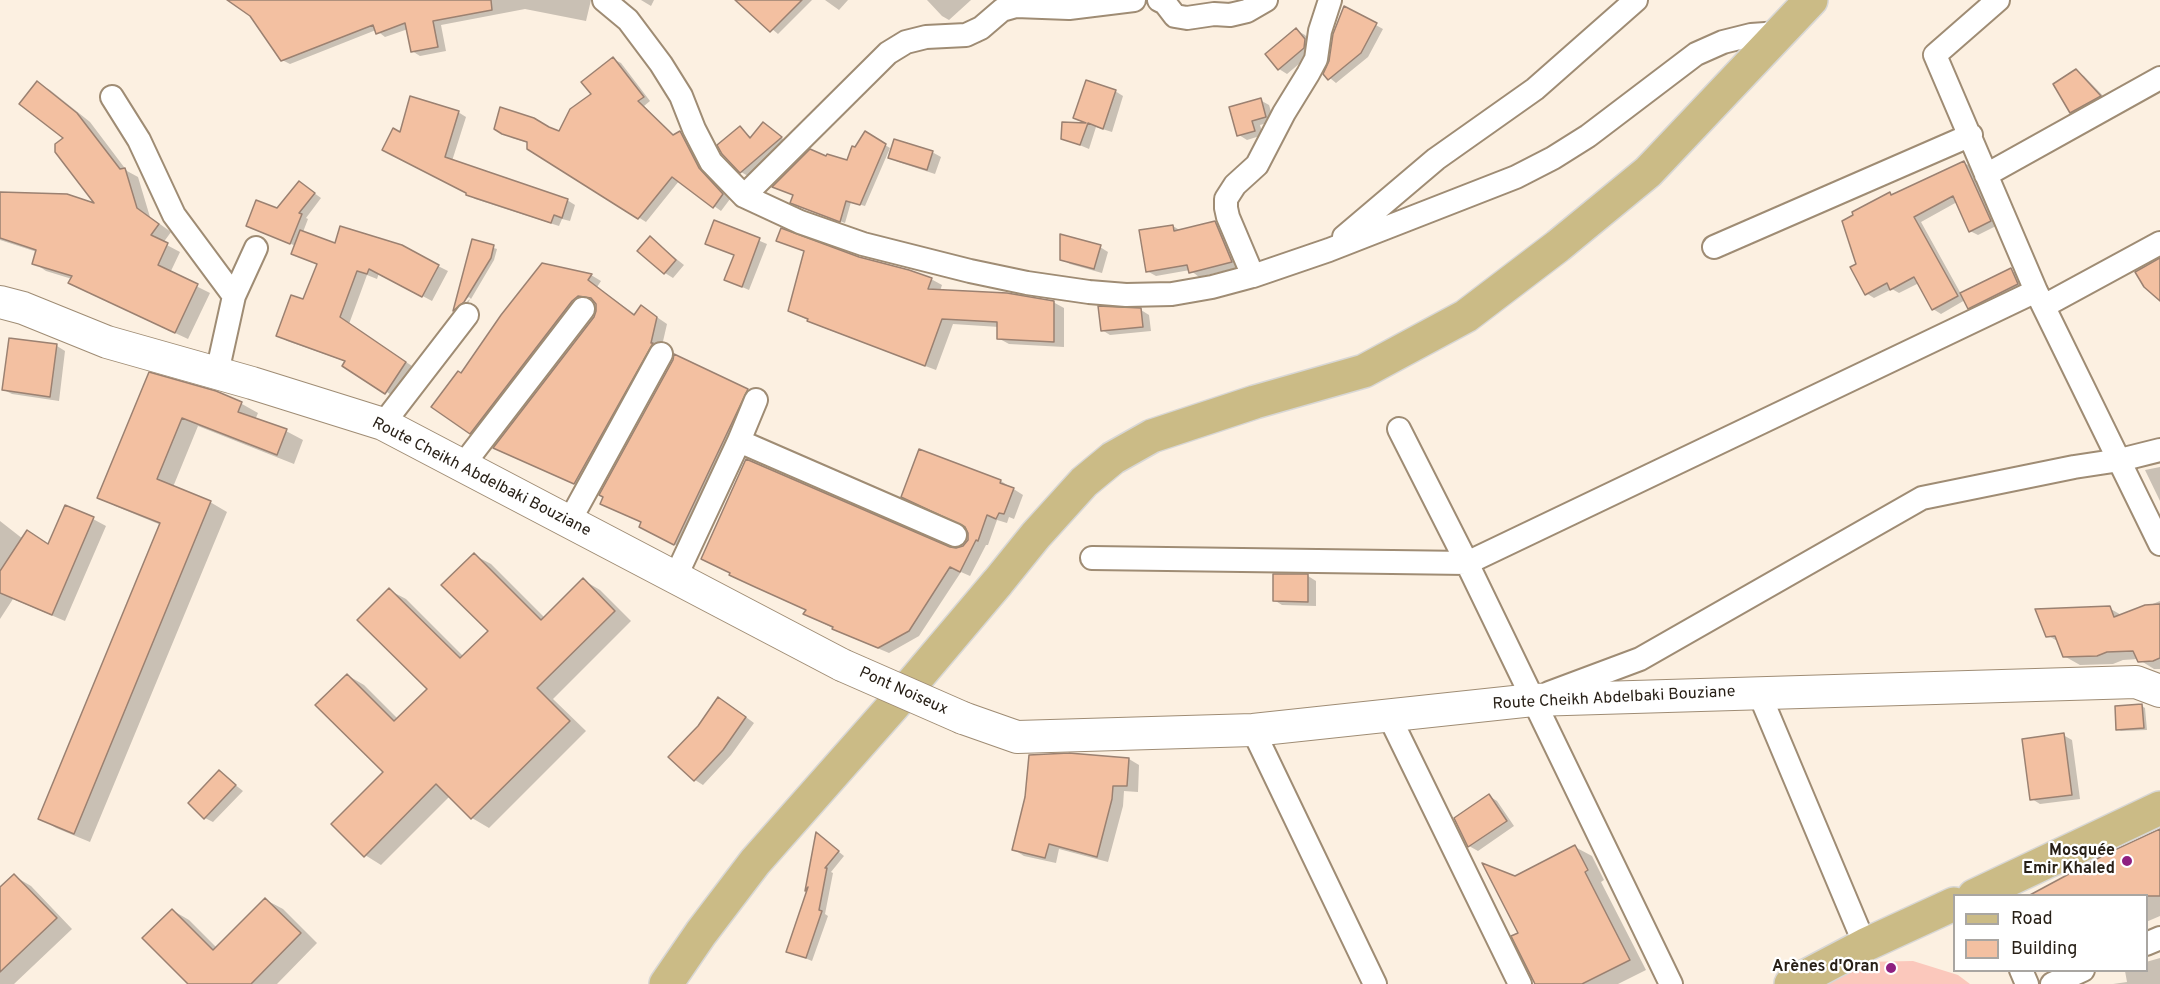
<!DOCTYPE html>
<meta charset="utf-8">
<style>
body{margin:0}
#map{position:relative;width:2160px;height:984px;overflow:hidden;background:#fcf0e1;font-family:Overpass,sans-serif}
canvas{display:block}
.legend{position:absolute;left:1953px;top:894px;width:195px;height:78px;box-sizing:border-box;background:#fff;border:2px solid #a9a6a2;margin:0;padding:8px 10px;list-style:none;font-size:18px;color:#282017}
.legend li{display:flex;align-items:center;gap:12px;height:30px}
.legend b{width:30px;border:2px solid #a9a6a2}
</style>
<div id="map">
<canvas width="2160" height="984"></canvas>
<ul class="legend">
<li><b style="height:8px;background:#cbbb86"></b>Road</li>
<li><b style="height:16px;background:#f3c0a1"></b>Building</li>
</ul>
</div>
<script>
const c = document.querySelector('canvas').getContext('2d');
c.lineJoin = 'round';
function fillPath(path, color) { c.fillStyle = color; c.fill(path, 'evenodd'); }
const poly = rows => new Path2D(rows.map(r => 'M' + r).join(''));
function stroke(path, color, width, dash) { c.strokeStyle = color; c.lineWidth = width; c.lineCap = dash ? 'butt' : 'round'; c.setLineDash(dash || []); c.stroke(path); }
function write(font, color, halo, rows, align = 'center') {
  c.font = font + ' Overpass,sans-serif'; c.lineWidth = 4.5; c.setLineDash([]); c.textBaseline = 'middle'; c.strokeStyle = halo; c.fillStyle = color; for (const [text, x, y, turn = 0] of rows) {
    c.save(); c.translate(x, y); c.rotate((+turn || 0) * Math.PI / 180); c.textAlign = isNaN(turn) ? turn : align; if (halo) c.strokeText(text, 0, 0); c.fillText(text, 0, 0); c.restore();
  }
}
const green = poly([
 [1913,961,1958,975,1970,984,1811,984,1862,962]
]);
const shadow = poly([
 [230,0,591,0,586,21,525,9,441,25,446,51,420,56,412,51,408,29,385,37,376,30,290,64,282,60,251,15],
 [641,0,654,0,651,6],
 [738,0,812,0,778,34],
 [825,0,848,0,839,10],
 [927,0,971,0,949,20,942,16],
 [1345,8,1383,29,1368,57,1336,83,1325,74,1331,62],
 [1296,30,1305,35,1313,45,1312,53,1287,74,1279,69],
 [613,59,621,63,650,101,644,106,675,136,680,132,688,137,707,174,730,199,721,211,679,181,646,222,528,148,528,143,512,138,495,128,560,133,593,94],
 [2076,71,2084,76,2108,101,2079,117,2071,112],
 [37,83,50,90,90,122,127,171,138,177,150,217,171,232,163,243,180,252,170,273,210,293,188,339,83,290,70,283,72,279,46,271,34,263,37,252,0,240,0,193,98,206],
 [1115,91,1123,96,1112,132,1096,127,1089,149,1063,138,1087,124,1075,118],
 [1260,100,1269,105,1274,121,1260,125,1263,135,1247,140,1239,135],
 [458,112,466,117,452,161,567,200,575,205,570,221,562,219,559,226,475,199,467,194,468,193,401,134],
 [764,124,787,142,748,176,741,172,740,128,752,138],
 [865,133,890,148,865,206,851,202,845,223,797,205,827,158,848,162],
 [932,152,941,157,935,174,898,162,890,158],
 [1964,163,1972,167,1998,225,1978,235,1970,231,1957,202,1921,222,1961,294,2010,270,2019,275,2026,289,1977,312,1969,308,1965,300,1941,314,1933,309,1919,283,1899,293,1892,289,1874,298,1866,293,1858,265,1890,193,1893,196],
 [306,187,321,198,306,218,308,219,303,232,336,244,438,266,448,271,432,301,379,273,377,279,367,275,349,324,415,368,395,398,347,362,287,341,278,335,304,301,318,265,293,254,296,246,255,229],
 [715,222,767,244,749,290,726,280,735,256,707,243],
 [1215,222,1223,227,1240,267,1199,277,1190,270,1156,276,1147,271,1173,226,1181,231],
 [650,238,684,265,673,278,665,273],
 [778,240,858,258,931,279,942,285,940,291,1053,302,1064,308,1064,347,1009,344,998,338,999,327,953,324,936,370,819,326,790,311,806,252],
 [473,241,497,249,494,260,471,299,469,297,458,305,458,309,470,299,468,304,457,312,454,310],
 [1100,247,1108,252,1102,273,1070,264,1061,259],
 [543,265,591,275,601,281,597,287,636,315,642,307,667,324,661,350,585,489,505,453,595,318,598,312,596,302,590,301,481,439,470,433,462,375],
 [1141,310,1149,315,1151,331,1110,335,1102,330],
 [10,340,57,346,65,351,59,401,12,394,4,390],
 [150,374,215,393,242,404,258,413,255,420,286,431,303,440,294,464,198,426,173,487,210,502,227,512,90,842,56,828,40,818,161,525,115,506,99,497],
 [747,391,761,399,690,552,655,535,643,523,602,504],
 [920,451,1001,481,1023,495,1014,519,1009,517,1007,523,997,520,988,545,986,545,970,576,961,572,919,636,889,653,844,634,805,614,807,610,741,580,710,538,746,461,949,549,963,547,969,540,970,533],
 [2160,467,2160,501,2145,470],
 [93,519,106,526,65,621,13,599,0,619,0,521,23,539,50,546],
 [474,555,491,564,545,618,583,580,600,590,631,621,553,699,586,731,489,828,472,818,450,796,381,865,365,855,385,772,347,675,364,685,398,719,429,689,389,590,406,599,464,657,490,631],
 [1308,576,1316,581,1316,606,1282,605,1274,600],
 [2160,601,2160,669,2154,669,2138,659,2123,660,2113,664,2080,665,2064,656,2059,642,2047,635,2109,608,2123,616],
 [727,703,754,723,731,755,703,785,695,780,699,727],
 [2142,706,2145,708,2147,730,2121,731,2117,729],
 [2063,735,2072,740,2080,799,2040,804,2032,799],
 [1129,759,1139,765,1138,792,1124,791,1123,806,1108,862,1059,849,1056,863,1024,856,1013,849],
 [219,772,243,791,213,822,205,818],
 [1489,796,1497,801,1514,826,1478,851,1469,846],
 [2160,830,2160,916,2146,922,2146,896],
 [817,834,844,856,831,872,833,873,825,914,828,916,812,961,788,951,808,892,806,891],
 [1575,847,1592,856,1604,880,1601,882,1646,970,1618,984,1537,984,1515,878],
 [14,876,31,886,72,929,14,984,0,984,0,889],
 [266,900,283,909,317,943,277,984,190,984,172,910,189,920,217,948],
 [2160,958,2160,984,2113,984,2127,982,2125,971,2146,970,2146,962]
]);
const building = poly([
 [227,0,491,0,492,10,433,21,438,47,411,52,405,23,376,34,373,25,281,61,250,16,227,0],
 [735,0,802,0,770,32,735,0],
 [1344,6,1377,23,1361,53,1328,80,1323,74,1329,61,1333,34,1344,6],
 [1296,28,1305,39,1304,48,1278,70,1265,54,1296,28],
 [613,57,644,97,638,101,673,135,680,131,699,168,723,194,713,208,672,177,638,219,527,149,527,142,502,134,494,129,500,107,534,118,549,127,559,131,570,109,591,94,581,82,613,57],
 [2076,69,2101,96,2070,113,2053,84,2076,69],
 [1086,80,1116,90,1103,129,1088,123,1080,145,1061,139,1062,122,1086,123,1073,118,1086,80],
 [37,81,77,113,120,169,125,168,137,208,159,224,151,235,168,243,158,265,198,284,175,333,68,283,72,276,32,264,36,250,0,238,0,192,67,194,94,203,55,152,55,144,63,138,19,104,37,81],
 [410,96,459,111,445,157,568,199,562,218,554,215,551,223,466,195,466,193,382,150,393,128,400,132,410,96],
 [1261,98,1266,117,1252,121,1255,131,1237,136,1229,107,1261,98],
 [763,122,782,137,740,173,722,154,717,145,740,126,750,138,763,122],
 [865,131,886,144,860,205,846,201,840,222,790,203,793,195,772,187,810,149,826,156,827,154,847,160,852,146,855,147,865,131],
 [894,139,933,151,927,170,888,158,894,139],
 [1964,161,1991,221,1969,232,1953,196,1914,217,1958,296,1932,310,1914,277,1890,290,1887,283,1865,295,1850,267,1856,264,1842,221,1853,215,1852,212,1890,192,1891,195,1964,161],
 [299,181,315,193,299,213,302,214,290,244,246,226,256,200,277,208,299,181],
 [714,220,760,238,742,287,724,280,734,255,705,244,714,220],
 [1215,221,1232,262,1189,273,1187,265,1146,272,1139,230,1173,225,1174,231,1215,221],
 [340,226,402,245,439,265,422,297,369,269,367,274,357,271,340,317,406,362,385,394,342,366,345,361,276,336,291,295,303,299,317,264,291,254,300,230,335,243,340,226],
 [781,228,859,257,909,270,932,278,928,289,1007,293,1054,301,1054,342,997,339,997,322,942,319,925,366,807,321,808,319,788,311,804,251,776,241,781,228],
 [1060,234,1101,245,1094,269,1060,260,1060,234],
 [650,236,676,260,664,274,637,251,650,236],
 [472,239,494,245,491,258,464,302,453,311,472,239],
 [2160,258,2160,301,2144,287,2135,272,2160,258],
 [542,263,592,274,588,280,634,315,641,305,657,317,651,343,653,343,574,484,493,448,594,317,596,311,596,304,591,298,578,296,572,301,470,434,431,407,458,371,461,373,501,315,542,263],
 [2011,268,2018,284,1968,309,1960,293,2011,268],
 [1098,306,1141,308,1143,327,1101,331,1098,306],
 [9,338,57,344,50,397,2,390,9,338],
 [674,354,748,389,674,545,639,527,641,522,600,504,603,497,599,495,673,360,674,354],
 [149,372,216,391,242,402,238,412,287,429,277,455,182,418,157,479,211,501,74,834,38,819,160,523,97,498,149,372],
 [919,449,1001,480,1000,483,1014,488,1004,514,999,513,996,519,987,515,978,541,976,540,960,572,950,567,909,631,878,648,832,629,833,627,803,614,806,610,755,587,729,575,730,573,701,559,746,459,950,547,956,548,963,546,968,540,968,533,965,527,901,497,919,449],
 [65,505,94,517,52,615,0,593,0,571,27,530,48,544,65,505],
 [474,553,541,620,583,578,615,611,537,688,570,721,471,819,436,784,364,857,331,824,383,772,315,705,347,674,394,721,427,689,357,620,389,588,460,658,488,631,441,585,474,553],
 [1273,574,1308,574,1308,602,1273,601,1273,574],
 [2160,604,2160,658,2153,661,2138,662,2133,651,2107,652,2097,656,2063,657,2055,636,2046,637,2035,609,2110,606,2114,617,2145,605,2160,604],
 [718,697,746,717,723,750,694,781,668,757,698,726,718,697],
 [2142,704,2144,728,2116,730,2115,706,2142,704],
 [2064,733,2072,795,2030,800,2022,739,2064,733],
 [1069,753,1129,758,1127,786,1113,786,1112,799,1097,857,1049,844,1045,858,1012,850,1025,797,1029,755,1069,753],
 [219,770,236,785,204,819,188,803,219,770],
 [1489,794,1507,821,1468,847,1454,818,1489,794],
 [2160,829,2160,896,2028,896,2108,853,2160,829],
 [816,832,839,851,825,868,827,868,819,910,822,911,806,958,786,952,808,887,805,891,816,832],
 [1575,845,1588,870,1585,872,1630,960,1582,984,1535,984,1511,936,1518,933,1482,863,1515,876,1575,845],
 [14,874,57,918,0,972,0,887,14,874],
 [265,898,301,933,251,984,188,984,142,938,172,909,213,950,265,898]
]);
const street = poly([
 [604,0,628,20,661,64,681,96,694,129,711,162,744,196,800,222,863,244,970,271,1027,283,1089,292,1126,295,1172,294,1212,287,1253,276,1329,250,1516,177,1553,158,1588,136,1696,54,1723,42,1751,35,1780,33],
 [1159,0,1165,3,1175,16,1187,18,1214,14,1230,15,1247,11,1266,0],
 [1998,0,1935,55,2036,291,2160,544],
 [112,97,139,140,174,215,234,296],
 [1986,175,2160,78],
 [744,196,888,53,906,42,926,37,966,35,981,28,1002,10,1016,6,1069,8,1134,0],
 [1344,237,1436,159,1535,89,1636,0],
 [1714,247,1971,135],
 [1253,276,1228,217,1226,208,1226,199,1235,185,1257,165,1284,113,1308,74,1316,59,1320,31,1330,0],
 [2044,306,2160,243],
 [217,373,234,296,256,248],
 [383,424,467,315],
 [1399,429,1467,563,1671,984],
 [739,441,955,535],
 [463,465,583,309],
 [569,522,661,354],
 [1092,558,1467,563,2036,291],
 [675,578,739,441,756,400],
 [1549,693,1640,659,1922,498,2074,467,2120,460,2160,450],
 [1759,693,1865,945],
 [1389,716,1520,984],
 [1253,730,1375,984],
 [2146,944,2160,938],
 [2021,970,2027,984],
 [2052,984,2083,970]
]);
const secondary = poly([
 [0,302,23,308,107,342,252,383,383,424,842,665],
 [963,718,1017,737,1253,730,1533,700,2136,682,2160,691]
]);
const primary = poly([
 [1974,896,2160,808],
 [666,984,701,933,755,862,893,706,998,582,1036,535,1084,482,1113,458,1152,436,1255,402,1364,371,1466,316,1558,246,1648,172,1811,0],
 [1791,984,1865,945,1954,904]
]);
const secondaryBridge = poly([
 [842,665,963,718]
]);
const markers = [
 [2127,861,6,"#8f2081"],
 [1891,968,6,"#8f2081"]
];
const streetNames = [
 ["Route Cheikh Abdelbaki Bouziane",481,478,27],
 ["Pont Noiseux",903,692,24],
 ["Route Cheikh Abdelbaki Bouziane",1614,699,-3]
];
const poiNames = [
 ["Mosquée",2115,852],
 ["Emir Khaled",2115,870],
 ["Arènes d'Oran",1879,968]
];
fillPath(green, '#fbc8bc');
fillPath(shadow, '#0003');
fillPath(building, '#f3c0a1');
stroke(building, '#9b8171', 1.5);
stroke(street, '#9f8c74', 26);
stroke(secondary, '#9f8c74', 34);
stroke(primary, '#d8d7d5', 36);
stroke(street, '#fff', 22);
stroke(secondary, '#fff', 32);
stroke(primary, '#cbbb86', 33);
stroke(secondaryBridge, '#9f8c74', 34, []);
stroke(secondaryBridge, '#fff', 32);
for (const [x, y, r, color] of markers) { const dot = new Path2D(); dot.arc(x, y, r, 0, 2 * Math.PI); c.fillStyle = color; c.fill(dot); stroke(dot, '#fff', 2); }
write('16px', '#282017', '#fff', streetNames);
write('bold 16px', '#282017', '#fff', poiNames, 'right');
</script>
